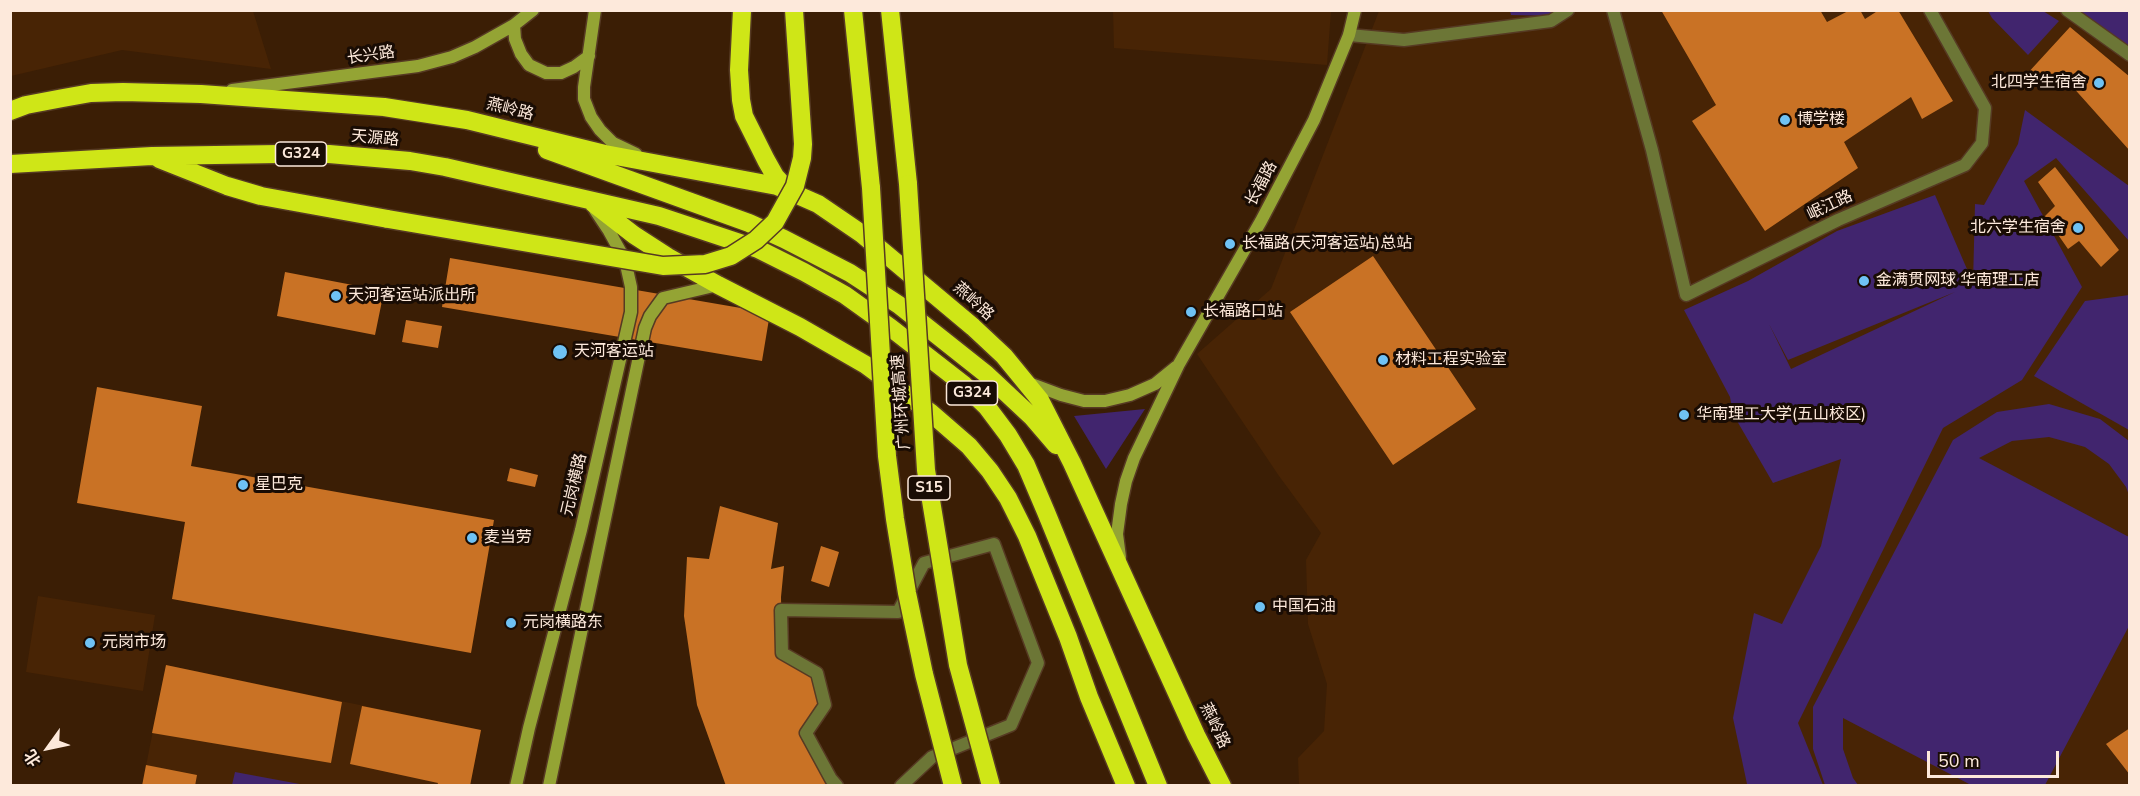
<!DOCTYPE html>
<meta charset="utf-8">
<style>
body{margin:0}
#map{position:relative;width:2140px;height:796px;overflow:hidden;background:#3b1e05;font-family:"Nunito Sans","Noto Sans SC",sans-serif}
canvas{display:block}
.frame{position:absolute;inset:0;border:12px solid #fde9db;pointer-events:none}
.north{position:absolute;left:18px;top:718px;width:60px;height:60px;-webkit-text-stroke:4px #190c04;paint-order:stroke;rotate:237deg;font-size:16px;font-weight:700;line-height:24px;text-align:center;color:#fde9db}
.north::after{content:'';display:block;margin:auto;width:21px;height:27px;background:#fde9db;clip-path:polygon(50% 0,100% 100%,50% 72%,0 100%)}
.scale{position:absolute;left:1927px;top:751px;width:132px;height:27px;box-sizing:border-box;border:3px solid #fde9db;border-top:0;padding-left:8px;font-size:18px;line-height:21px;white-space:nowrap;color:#fde9db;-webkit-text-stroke:4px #190c04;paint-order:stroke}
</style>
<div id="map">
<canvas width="2140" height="796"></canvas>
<div class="frame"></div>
<div class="north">北</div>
<div class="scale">50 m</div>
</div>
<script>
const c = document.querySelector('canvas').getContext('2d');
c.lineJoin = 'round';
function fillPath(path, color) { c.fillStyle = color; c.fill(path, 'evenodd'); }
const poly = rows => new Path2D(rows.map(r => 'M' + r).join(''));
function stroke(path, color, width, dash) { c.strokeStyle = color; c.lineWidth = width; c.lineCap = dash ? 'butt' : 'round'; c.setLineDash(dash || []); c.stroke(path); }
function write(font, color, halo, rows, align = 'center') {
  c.font = font + ' "Nunito Sans","Noto Sans SC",sans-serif'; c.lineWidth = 6; c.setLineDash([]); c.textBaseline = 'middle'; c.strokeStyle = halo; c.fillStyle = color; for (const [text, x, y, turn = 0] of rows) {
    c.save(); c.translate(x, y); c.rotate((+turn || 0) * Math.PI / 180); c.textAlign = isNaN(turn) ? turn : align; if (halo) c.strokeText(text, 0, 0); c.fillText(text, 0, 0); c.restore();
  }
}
const built = poly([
 [10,11,253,11,271,69,122,50,11,76],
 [1113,11,1331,11,1327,65,1114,48],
 [1379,11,2129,11,2129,785,1299,785,1298,758,1324,731,1327,684,1308,624,1306,560,1321,533,1279,476,1197,354,1271,289],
 [38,596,155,615,143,691,26,672],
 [166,665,481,730,470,785,142,786]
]);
const green = poly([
 [1510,11,1568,11,1559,16,1511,15],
 [1988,11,2043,11,2059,21,2028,55,1992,18],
 [2067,11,2129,11,2129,55],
 [2025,110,2129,186,2129,241,2056,158,2024,181,2082,287,2022,380,1943,428,1798,723,1823,785,1749,785,1747,784,1733,718,1754,613,1782,624,1821,546,1841,459,1773,483,1733,414,1730,397,1684,310,1748,281,1837,231,1935,195,1973,283,1975,204,1984,205,2018,144],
 [1955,292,1791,369,1769,324,1788,360],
 [2129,295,2130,295,2129,430,2034,376,2085,301],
 [2049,404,2100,419,2129,441,2129,495,2126,487,2109,464,2085,447,2049,437,2012,441,1979,458,2129,537,2130,624,2045,785,1971,785,1843,718,1843,749,1853,778,1858,785,1825,785,1813,749,1813,707,1953,440,1997,412],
 [1145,409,1106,469,1074,416],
 [235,772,305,785,232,785]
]);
const building = poly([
 [1661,10,1820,10,1827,22,1850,10,1860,10,1865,19,1879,10,1898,10,1953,101,1922,119,1911,97,1844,142,1858,168,1765,231,1692,121,1716,105],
 [2070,27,2130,77,2130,151,2062,75,2048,90,2026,75],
 [2055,167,2119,250,2101,267,2079,241,2068,249,2045,216,2055,206,2038,182],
 [1373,256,1476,409,1393,465,1290,312],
 [450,258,770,313,762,361,442,307],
 [285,272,384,291,375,335,277,316],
 [406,320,442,326,438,348,402,342],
 [97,387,202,406,191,466,494,520,471,653,172,599,185,522,77,503],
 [510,468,538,475,535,487,507,481],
 [720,506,778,523,771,569,784,566,781,597,782,653,817,673,825,705,806,733,837,786,726,786,697,705,684,616,687,557,709,559],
 [821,546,839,552,829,587,811,581],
 [166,665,342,702,331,763,152,733],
 [362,706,481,730,470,786,437,786,438,783,350,764],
 [2130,728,2130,775,2106,744],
 [146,765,197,775,195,786,142,786]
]);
const street = poly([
 [1613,10,1652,150,1686,295,1838,220,1965,165,1982,143,1985,108,1930,10],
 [2067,10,2130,55],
 [1349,35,1404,40,1551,21,1568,10],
 [837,786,831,779,806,733,825,705,817,673,782,653,781,610,898,612,924,563,994,544,1038,663,1011,725,932,757,901,786]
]);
const secondary = poly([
 [595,10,584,87,584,99,591,117,600,130,613,143,636,154],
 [514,25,515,39,521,54,529,65,546,73,561,73,574,67,589,56],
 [232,90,418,66,452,57,475,47,514,25,533,10],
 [1029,383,1061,395,1084,401,1105,401,1130,395,1155,384,1176,367],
 [1120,557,1117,534,1121,504,1126,481,1134,458,1179,364,1261,221,1314,120,1349,35,1355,10],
 [516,786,529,728,581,530,631,312,631,287,625,260,609,231,595,210],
 [549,786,645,328,650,316,663,298,718,285]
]);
const highway = poly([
 [742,10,739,70,741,100,744,116,766,160,775,176,787,189],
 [853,10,871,188],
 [890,10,908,184],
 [10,111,26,105,63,98,91,93,123,92,201,94,384,107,467,120,605,154,777,186,818,204,862,234,973,327,1004,356,1040,400,1072,463,1196,735,1222,786],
 [547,150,749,223,784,239,850,273,899,305,986,374,1032,417,1056,445],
 [159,159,227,186,261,196,388,219],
 [10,164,152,156,279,154,329,154,410,161,445,167,659,216,758,249,804,272,845,295,891,328,963,384,987,407,1008,435,1026,465,1046,512,1158,786],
 [594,204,634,235,668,257,718,285,800,327,866,365,931,413,969,446,990,471,1008,498,1027,536,1068,637,1089,697,1126,786]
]);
const highwayBridge = poly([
 [908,184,926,470,958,665,991,786],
 [871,188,887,456,895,519,907,593,924,674,953,786],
 [388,219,663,266,705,264,731,256,756,240,775,222,795,186,802,158,803,144,794,10]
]);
const markers = [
 [2099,83,6,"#6fc2f4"],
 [1785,120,6,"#6fc2f4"],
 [2078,228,6,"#6fc2f4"],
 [1230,244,6,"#6fc2f4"],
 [1864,281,6,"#6fc2f4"],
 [336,296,6,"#6fc2f4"],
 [1191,312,6,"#6fc2f4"],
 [560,352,8,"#6fc2f4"],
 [1383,360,6,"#6fc2f4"],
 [1684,415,6,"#6fc2f4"],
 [243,485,6,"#6fc2f4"],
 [472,538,6,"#6fc2f4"],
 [1260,607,6,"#6fc2f4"],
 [511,623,6,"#6fc2f4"],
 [90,643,6,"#6fc2f4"]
];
const shields = [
 [301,154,51],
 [972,393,51],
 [929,488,42]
];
const shieldNames = [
 ["G324",301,154],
 ["G324",972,393],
 ["S15",929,488]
];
const streetNames = [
 ["长兴路",371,56,-8],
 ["燕岭路",510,110,14],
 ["天源路",375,139,5],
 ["长福路",1262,184,-62],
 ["岷江路",1830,206,-25],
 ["燕岭路",973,302,42],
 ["广州环城高速",902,402,-94],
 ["元岗横路",575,485,-77],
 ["燕岭路",1214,726,64]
];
const poiNames = [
 ["北四学生宿舍",2087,83,"right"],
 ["博学楼",1797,120],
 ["北六学生宿舍",2066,228,"right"],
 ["长福路(天河客运站)总站",1242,244],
 ["金满贯网球 华南理工店",1876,281],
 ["天河客运站派出所",348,296],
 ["长福路口站",1203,312],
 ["天河客运站",574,352],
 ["材料工程实验室",1395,360],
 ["华南理工大学(五山校区)",1696,415],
 ["星巴克",255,485],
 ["麦当劳",484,538],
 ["中国石油",1272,607],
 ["元岗横路东",523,623],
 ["元岗市场",102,643]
];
fillPath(built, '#482405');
fillPath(green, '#41256e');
fillPath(building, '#c97225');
stroke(street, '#563a23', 15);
stroke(secondary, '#563a23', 15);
stroke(highway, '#563a23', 21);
stroke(street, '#6c7636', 12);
stroke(secondary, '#94a434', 12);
stroke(highway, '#cfe617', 18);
stroke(highwayBridge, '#563a23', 21, []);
stroke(highwayBridge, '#cfe617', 18);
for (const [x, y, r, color] of markers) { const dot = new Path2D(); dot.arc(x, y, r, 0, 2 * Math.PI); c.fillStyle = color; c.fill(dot); stroke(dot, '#190c04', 2); }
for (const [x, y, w] of shields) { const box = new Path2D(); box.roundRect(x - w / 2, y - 12, w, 24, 4.5); c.fillStyle = '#190c04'; c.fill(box); stroke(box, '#fde9db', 1.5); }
write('bold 15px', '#fde9db', null, shieldNames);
write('16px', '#fde9db', '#190c04', streetNames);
write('16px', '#fde9db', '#190c04', poiNames, 'left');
</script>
